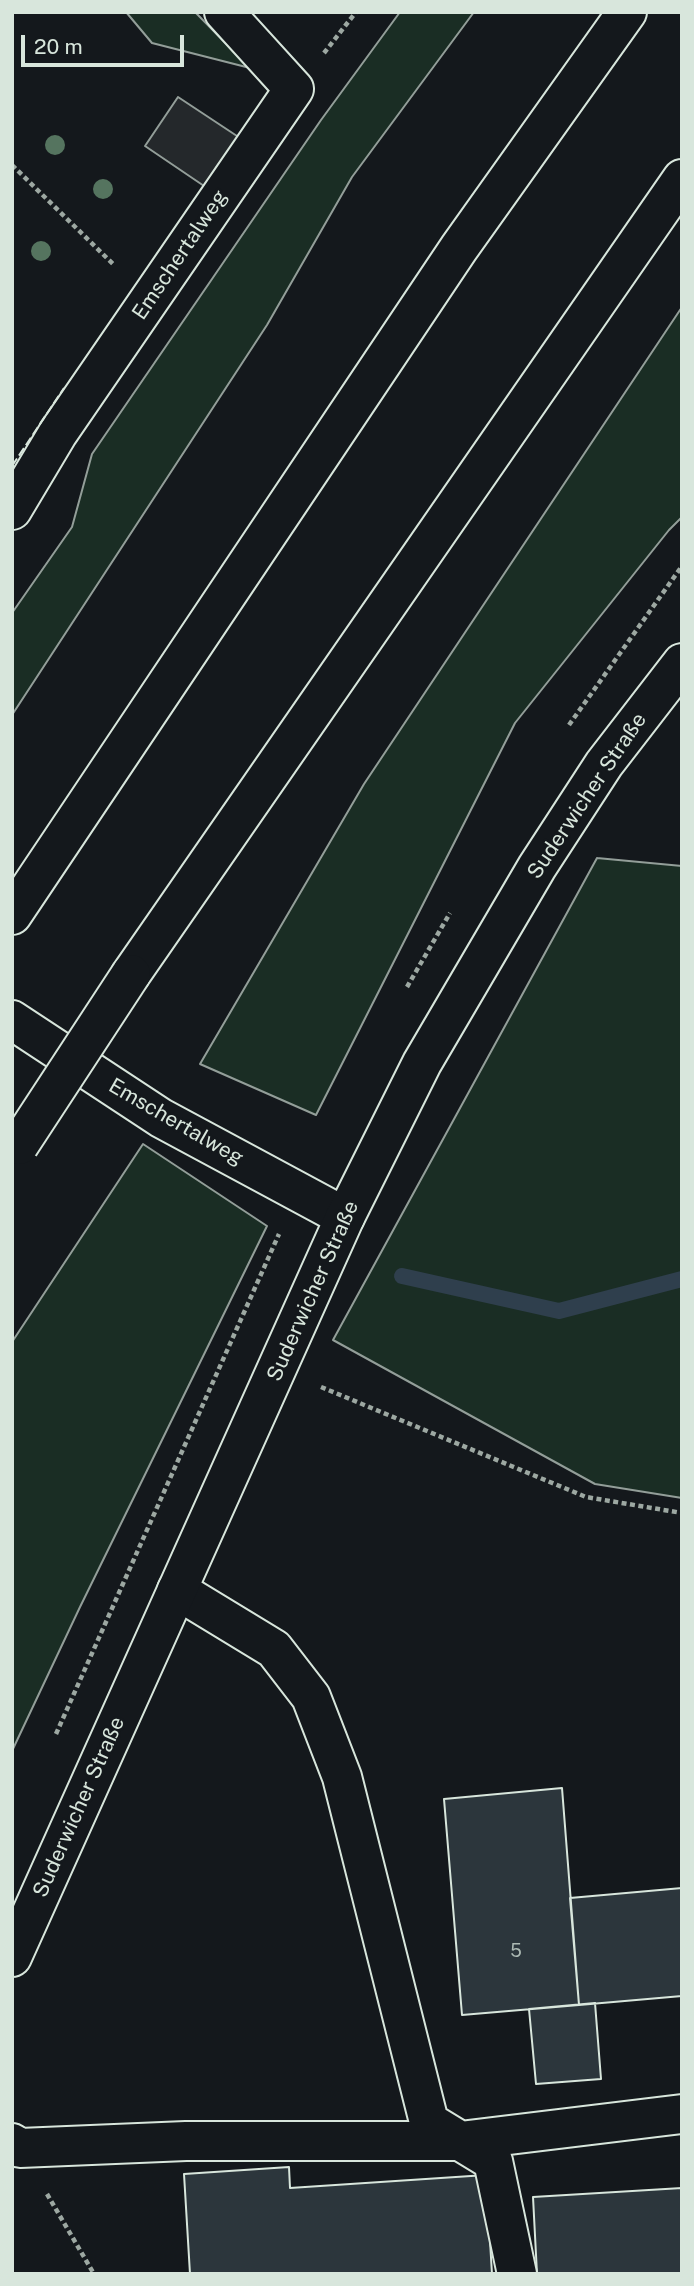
<!DOCTYPE html>
<meta charset="utf-8">
<style>
body{margin:0}
#map{position:relative;width:694px;height:2286px;overflow:hidden;background:#14181c;font-family:"Public Sans",sans-serif}
canvas{display:block}
.frame{position:absolute;inset:0;border:14px solid #d8e6dc;pointer-events:none}
.scale{position:absolute;left:21px;top:35px;width:163px;height:32px;box-sizing:border-box;border:4px solid #d8e6dc;border-top:0;padding-left:9px;font-size:21px;line-height:24px;white-space:nowrap;color:#d8e6dc;-webkit-text-stroke:5px #14181c;paint-order:stroke}
</style>
<div id="map">
<canvas width="694" height="2286"></canvas>
<div class="frame"></div>
<div class="scale">20 m</div>
</div>
<script>
const c = document.querySelector('canvas').getContext('2d');
c.lineJoin = 'round';
function fillPath(path, color) { c.fillStyle = color; c.fill(path, 'evenodd'); }
const poly = rows => new Path2D(rows.map(r => 'M' + r).join(''));
function stroke(path, color, width, dash) { c.strokeStyle = color; c.lineWidth = width; c.lineCap = dash ? 'butt' : 'round'; c.setLineDash(dash || []); c.stroke(path); }
function write(font, color, halo, rows, align = 'center') {
  c.font = font + ' "Public Sans",sans-serif'; c.lineWidth = 5; c.setLineDash([]); c.textBaseline = 'middle'; c.strokeStyle = halo; c.fillStyle = color; for (const [text, x, y, turn = 0] of rows) {
    c.save(); c.translate(x, y); c.rotate((+turn || 0) * Math.PI / 180); c.textAlign = isNaN(turn) ? turn : align; if (halo) c.strokeText(text, 0, 0); c.fillText(text, 0, 0); c.restore();
  }
}
const green = poly([
 [126,12,195,12,250,68,152,43,126,12],
 [400,12,474,12,352,177,267,325,12,715,12,613,72,527,92,454,321,120,400,12],
 [682,307,682,517,669,530,515,723,316,1115,200,1064,364,784,682,307],
 [597,858,682,866,682,1498,595,1484,333,1340,597,858],
 [143,1144,267,1226,80,1607,12,1751,12,1342,143,1144]
]);
const parking = poly([
 [178,97,240,138,207,188,145,146,178,97]
]);
const stream = poly([
 [402,1276,559,1311,682,1279]
]);
const building = poly([
 [562,1788,579,2005,462,2015,444,1799,562,1788],
 [682,1888,682,1996,579,2005,570,1898,682,1888],
 [595,2003,601,2079,536,2084,529,2009,595,2003],
 [289,2167,290,2188,486,2175,492,2274,190,2274,184,2174,289,2167],
 [682,2188,682,2274,537,2274,533,2197,682,2188]
]);
const path = poly([
 [324,53,356,12],
 [12,165,114,265],
 [569,725,682,566],
 [407,987,450,913],
 [321,1387,586,1497,682,1513],
 [56,1734,279,1234],
 [47,2194,94,2274]
]);
const minor = poly([
 [12,510,58,433,294,89,224,12],
 [12,1020,161,1118,345,1217],
 [177,1590,274,1649,311,1697,342,1777,429,2122,493,2161,517,2274],
 [12,2143,20,2148,186,2141,460,2141,682,2114]
]);
const major = poly([
 [12,1957,345,1217,422,1063,537,867,604,764,682,663]
]);
const highway = poly([
 [12,915,459,248,627,12],
 [131,974,682,179]
]);
const highwayBridge = poly([
 [19,1145,131,974]
]);
const fence = poly([
 [12,466,64,388]
]);
const trees = [
 [55,145],
 [103,189],
 [41,251]
];
const numberNames = [
 ["5",516,1951]
];
const streetNames = [
 ["Emschertalweg",180,255,-56],
 ["Suderwicher Straße",587,796,-56],
 ["Emschertalweg",176,1122,30],
 ["Suderwicher Straße",313,1291,-66],
 ["Suderwicher Straße",79,1807,-66]
];
fillPath(green, '#1a2d24');
stroke(green, '#939e99', 2);
fillPath(parking, '#24282b');
stroke(parking, '#939e99', 2);
stroke(stream, '#2f3f4d', 16);
fillPath(building, '#2c363c');
stroke(building, '#d8e6dc', 2);
stroke(minor, '#d8e6dc', 42);
stroke(major, '#d8e6dc', 42);
stroke(highway, '#d8e6dc', 42);
stroke(path, '#9da8a2', 4.5, [5, 3.5]);
stroke(minor, '#14181c', 38);
stroke(major, '#14181c', 38);
stroke(highway, '#14181c', 38);
stroke(highwayBridge, '#d8e6dc', 42, []);
stroke(highwayBridge, '#14181c', 38);
stroke(fence, '#d8e6dc', 2, [9, 3.5]);
c.fillStyle = '#55745f';
for (const [x, y] of trees) { c.beginPath(); c.arc(x, y, 10, 0, 2 * Math.PI); c.fill(); }
write('18px', '#adbab4', null, numberNames);
write('21px', '#d8e6dc', '#14181c', streetNames);
</script>
